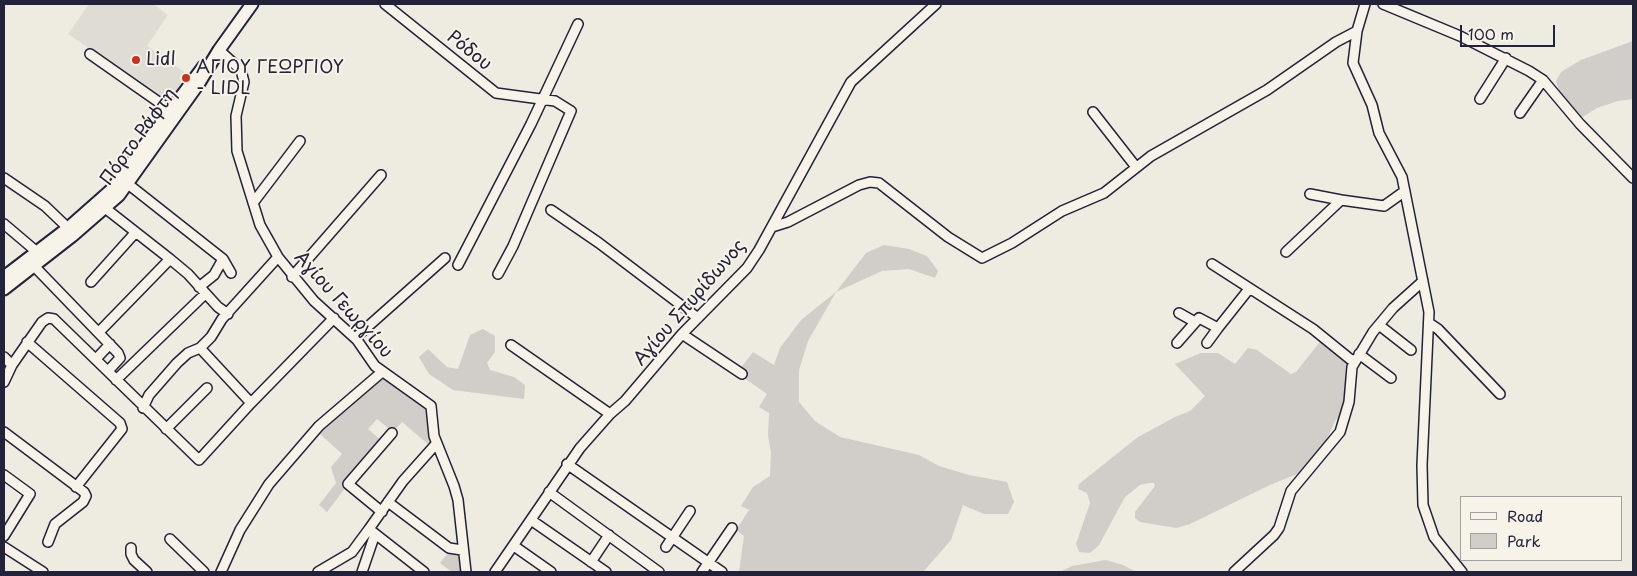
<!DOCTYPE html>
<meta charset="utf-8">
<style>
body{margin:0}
#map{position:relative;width:1637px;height:576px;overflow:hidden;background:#eeebe1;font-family:"Playpen Sans",sans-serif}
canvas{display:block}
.frame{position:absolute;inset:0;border:5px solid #22223b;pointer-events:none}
.legend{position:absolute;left:1460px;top:496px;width:162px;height:65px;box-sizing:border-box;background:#f7f3e8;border:1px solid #a29fa3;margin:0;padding:6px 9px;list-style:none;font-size:15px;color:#22223b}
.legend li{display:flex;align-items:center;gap:10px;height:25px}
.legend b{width:25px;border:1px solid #a29fa3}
.scale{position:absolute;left:1460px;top:25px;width:95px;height:22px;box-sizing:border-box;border:2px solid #22223b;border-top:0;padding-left:6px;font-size:15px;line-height:18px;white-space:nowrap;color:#22223b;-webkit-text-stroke:4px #f7f3e8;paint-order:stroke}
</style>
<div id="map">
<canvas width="1637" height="576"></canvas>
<div class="frame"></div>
<ul class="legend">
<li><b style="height:6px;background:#f7f3e8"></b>Road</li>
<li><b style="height:14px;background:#d1cdc9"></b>Park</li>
</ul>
<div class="scale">100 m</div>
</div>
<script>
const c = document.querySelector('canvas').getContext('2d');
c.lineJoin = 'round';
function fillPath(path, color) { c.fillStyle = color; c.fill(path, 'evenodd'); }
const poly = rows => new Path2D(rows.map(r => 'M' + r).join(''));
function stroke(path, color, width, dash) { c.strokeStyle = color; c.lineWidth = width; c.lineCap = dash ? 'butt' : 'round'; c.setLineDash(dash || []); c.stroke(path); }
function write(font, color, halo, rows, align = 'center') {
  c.font = font + ' "Playpen Sans",sans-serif'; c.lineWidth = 4; c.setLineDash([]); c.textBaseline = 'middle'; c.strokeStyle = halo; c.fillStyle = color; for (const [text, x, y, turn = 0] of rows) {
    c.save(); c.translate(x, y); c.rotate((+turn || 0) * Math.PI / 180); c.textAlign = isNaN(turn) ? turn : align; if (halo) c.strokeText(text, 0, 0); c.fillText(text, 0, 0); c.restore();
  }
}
const built = poly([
 [89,4,153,4,168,15,147,46,187,74,168,103,68,34]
]);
const green = poly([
 [1633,41,1633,99,1618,101,1597,108,1581,118,1559,90,1556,81,1561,72,1581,60],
 [884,245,909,249,927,256,938,271,935,278,909,269,882,271,836,292,808,341,799,370,799,402,815,421,840,437,919,455,939,466,969,475,1007,482,1014,502,1008,514,984,514,963,505,951,540,923,572,739,572,744,536,736,530,749,510,741,506,753,487,770,476,771,453,768,435,769,413,759,407,767,394,737,373,753,352,774,365,780,348,801,320,836,292,866,253],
 [483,329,495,336,495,352,487,363,490,370,514,377,525,385,524,399,453,390,429,374,419,357,428,349,447,367,458,369,470,335],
 [1323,338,1350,363,1345,411,1335,421,1323,448,1300,473,1272,484,1190,524,1176,528,1140,522,1135,518,1135,512,1155,486,1154,483,1149,483,1140,485,1125,497,1099,545,1090,553,1079,552,1076,544,1090,503,1087,493,1078,489,1079,484,1138,437,1175,417,1190,411,1205,396,1175,364,1201,353,1218,353,1235,364,1248,348,1257,350,1291,374,1296,372],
 [382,376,423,404,429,411,432,442,429,445,402,422,393,432,377,419,368,429,383,442,362,466,327,512,319,505,336,483,331,467,342,454,319,433,333,418],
 [450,551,460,553,462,572,452,572,440,563],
 [1106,560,1123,565,1136,572,1060,572,1072,566]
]);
const minor = poly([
 [385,4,496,93,555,101,571,111,513,246,498,274],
 [1365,4,1357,31,1353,63,1372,105,1379,133,1402,177,1429,312,1422,465,1423,505,1434,537,1462,572],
 [1383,4,1460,36,1529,71,1543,80,1580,124,1633,178],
 [219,50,241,70,244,82,236,116,237,151,260,225,278,257,314,301,357,340,375,366,431,406,434,436,454,486,458,500,466,572],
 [90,54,170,110],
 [1480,99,1506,58],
 [1093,112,1136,167],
 [1520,113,1543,80],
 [4,178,45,206,68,228],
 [128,184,223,259,231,273],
 [1310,194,1341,200],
 [253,203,300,141],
 [105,208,170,259,188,274,218,307,228,314],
 [551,210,599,243,698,318],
 [4,224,37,252],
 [772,227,788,222,859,185,870,182,879,183,948,237,982,258,1012,243,1062,211,1104,193,1151,156,1267,90,1336,42,1357,31],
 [1286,252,1341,200,1384,206,1405,191],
 [1212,264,1313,329,1350,359,1355,361],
 [458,265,531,124,578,24],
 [34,266,118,353,120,358,108,371],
 [292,277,381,175],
 [91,282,135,233],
 [199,287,214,275,223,259],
 [1179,313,1195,322],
 [1429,323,1438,329,1500,394],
 [1379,325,1411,350],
 [100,331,170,259],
 [682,334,742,374],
 [355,338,445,258],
 [27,342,120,423,122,429,76,487],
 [1177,343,1199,318,1218,328,1249,289],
 [1207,343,1218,328],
 [511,345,610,414],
 [200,348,251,403],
 [1359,354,1391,378],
 [4,357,12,365,4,382],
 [96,359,110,344],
 [12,365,42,322,48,318,54,319,199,460,251,403,334,318],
 [116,380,205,294],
 [143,408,149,395,177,363,188,353,200,348,211,337,222,319,278,257],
 [166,429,207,388],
 [4,432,84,492,86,496,83,502,55,524,48,542],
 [567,464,722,572],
 [4,475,30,494,4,536],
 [549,492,659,572],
 [388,502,449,548,462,550],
 [382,512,348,484,392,433],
 [531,520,606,572],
 [170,539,204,572],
 [514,546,551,572],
 [4,547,43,572],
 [666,547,690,511],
 [131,548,131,554,134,560,147,572],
 [591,562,609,535],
 [221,572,240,530,269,484,319,426,382,372],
 [318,572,352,552,369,529],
 [362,572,375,534],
 [424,572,369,529,403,481,436,444],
 [495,572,580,448,610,414,625,401,682,334,747,268,759,250,851,82,936,4],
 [702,572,732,528],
 [1234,572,1274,535,1279,528,1291,491,1340,432,1349,402,1352,367,1373,332,1393,308,1423,281]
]);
const major = poly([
 [4,277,68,228,111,190,204,66],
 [4,289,72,236,119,195,199,83,219,50,252,4]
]);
const markers = [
 [136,60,5,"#c8321e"],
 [186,78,5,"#c8321e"]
];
const streetNames = [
 ["Ρόδου",469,51,39],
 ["Πόρτο Ράφτη",139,137,-54],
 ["Αγίου Σπυρίδωνος",690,303,-49],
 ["Αγίου Γεωργίου",343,305,48]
];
const poiNames = [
 ["Lidl",146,60],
 ["ΑΓΙΟΥ ΓΕΩΡΓΙΟΥ",196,68],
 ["- LIDL",196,89]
];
fillPath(built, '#dfdcd4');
fillPath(green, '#d1cdc9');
stroke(minor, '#22223b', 12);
stroke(major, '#22223b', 15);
stroke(minor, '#f7f3e8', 9);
stroke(major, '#f7f3e8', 11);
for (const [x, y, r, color] of markers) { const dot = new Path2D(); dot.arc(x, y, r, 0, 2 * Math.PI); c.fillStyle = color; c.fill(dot); stroke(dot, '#f7f3e8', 2); }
write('18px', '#22223b', '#f7f3e8', streetNames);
write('18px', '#22223b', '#f7f3e8', poiNames, 'left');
</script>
